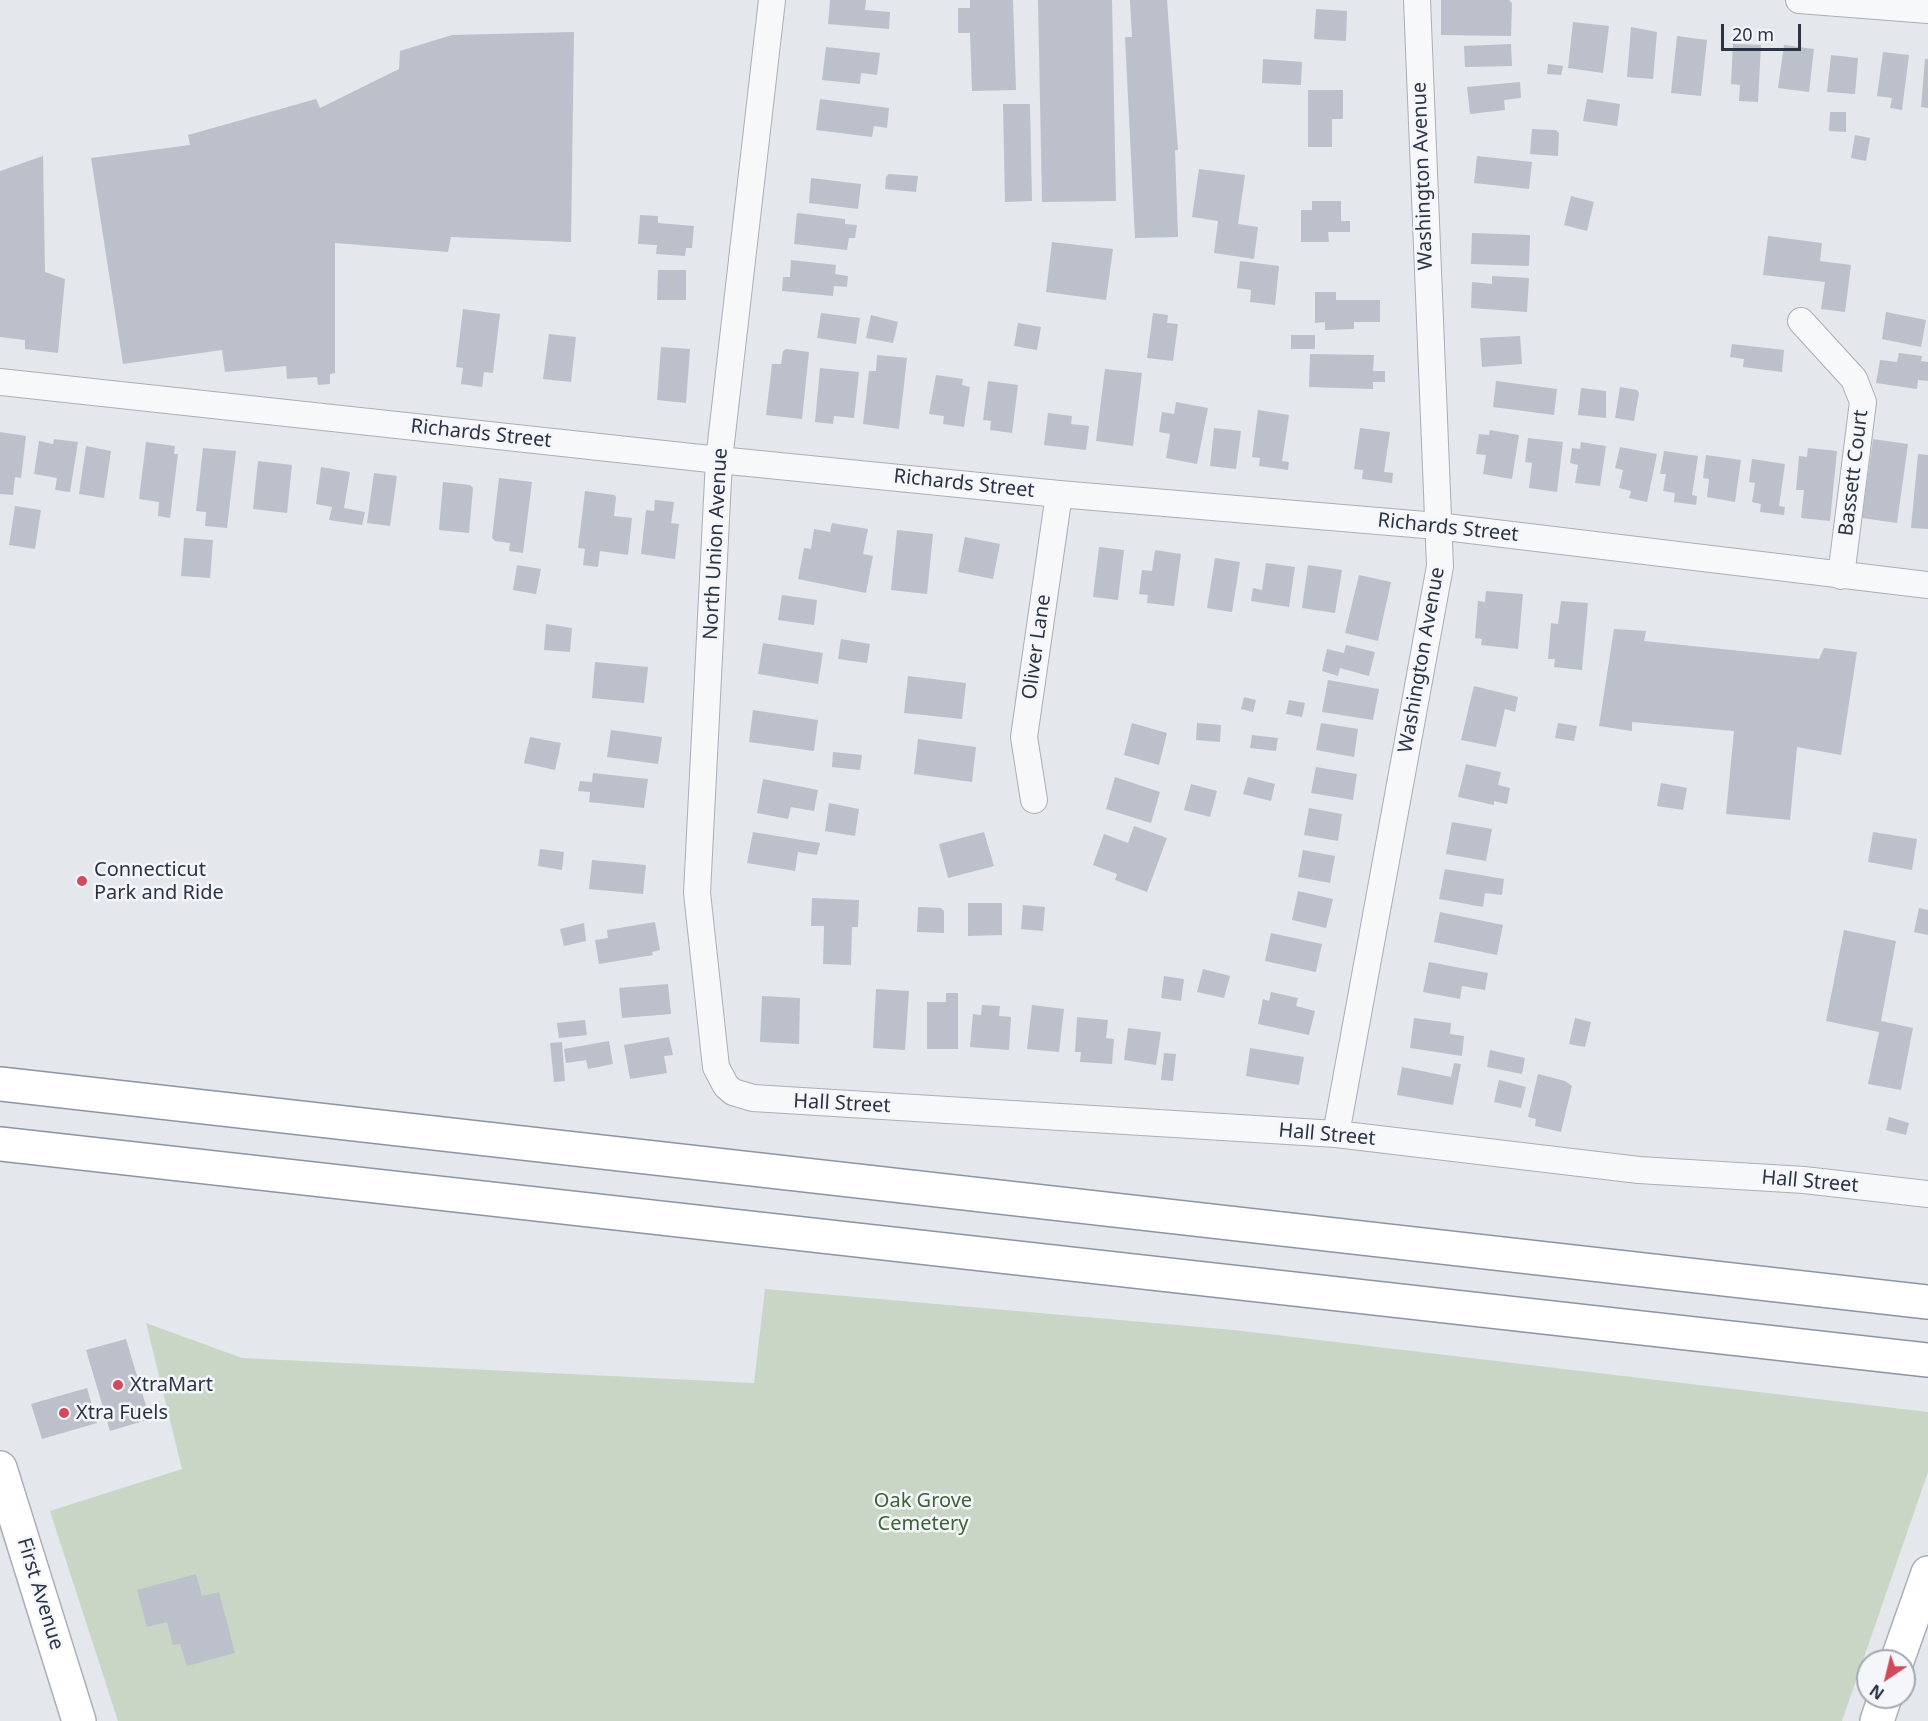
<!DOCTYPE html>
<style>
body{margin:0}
#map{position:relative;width:1928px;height:1721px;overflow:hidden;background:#e4e7ec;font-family:"Noto Sans",sans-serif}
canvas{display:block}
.north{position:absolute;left:1856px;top:1649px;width:60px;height:60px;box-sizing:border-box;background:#f4f6f9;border:2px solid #a4a8b1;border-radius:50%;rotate:215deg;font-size:16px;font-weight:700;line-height:24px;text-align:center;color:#2b3445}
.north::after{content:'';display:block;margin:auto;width:21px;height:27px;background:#d1495b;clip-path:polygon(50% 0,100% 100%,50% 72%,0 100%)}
.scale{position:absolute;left:1721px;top:24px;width:80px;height:27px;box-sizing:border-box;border:3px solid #2b3445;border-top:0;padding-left:8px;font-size:18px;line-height:21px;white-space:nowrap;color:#2b3445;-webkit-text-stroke:4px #f4f6f9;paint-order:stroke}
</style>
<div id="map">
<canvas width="1928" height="1721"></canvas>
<div class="north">N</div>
<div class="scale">20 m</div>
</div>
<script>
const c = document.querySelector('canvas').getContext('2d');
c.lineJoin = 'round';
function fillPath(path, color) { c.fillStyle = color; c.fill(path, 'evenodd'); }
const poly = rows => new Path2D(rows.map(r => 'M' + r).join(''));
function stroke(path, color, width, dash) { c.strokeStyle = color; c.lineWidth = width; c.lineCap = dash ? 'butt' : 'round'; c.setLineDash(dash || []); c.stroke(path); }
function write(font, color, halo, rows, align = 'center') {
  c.font = font + ' "Noto Sans",sans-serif'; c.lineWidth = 5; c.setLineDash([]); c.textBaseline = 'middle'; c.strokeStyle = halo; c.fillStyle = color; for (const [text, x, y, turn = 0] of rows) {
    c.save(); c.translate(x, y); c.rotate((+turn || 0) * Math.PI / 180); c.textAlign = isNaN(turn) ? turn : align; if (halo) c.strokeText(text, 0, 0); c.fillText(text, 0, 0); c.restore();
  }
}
const green = poly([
 [765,1289,1234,1330,1928,1412,1928,1472,1842,1721,118,1721,50,1511,182,1469,146,1323,242,1358,754,1383]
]);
const building = poly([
 [830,0,866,0,865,10,890,12,889,29,828,24],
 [970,0,1013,0,1016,90,972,91,970,33,958,33,958,8,970,8],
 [1038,0,1112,0,1116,201,1042,202],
 [1130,0,1167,0,1178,150,1175,150,1178,237,1135,238,1125,37,1132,37],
 [1441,0,1509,0,1512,3,1511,36,1441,35],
 [1316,9,1347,11,1346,41,1314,39],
 [1573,22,1609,26,1603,73,1568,68],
 [1631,27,1657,32,1653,79,1627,77],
 [574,32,571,242,451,237,448,252,335,243,335,373,330,374,330,384,318,385,317,377,287,379,286,366,225,372,222,350,123,364,91,158,190,145,188,135,316,99,320,108,399,69,400,51,452,35],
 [1677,36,1707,40,1701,96,1671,93],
 [1511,44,1512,66,1465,67,1464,46],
 [1733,44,1761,45,1758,102,1739,101,1740,85,1731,84],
 [1784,45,1814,49,1809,92,1778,88],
 [826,47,880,53,877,75,861,73,860,84,822,80],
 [1883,52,1909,55,1902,110,1890,108,1892,98,1877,96],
 [1831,55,1858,58,1855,94,1827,92],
 [1263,59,1302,62,1301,85,1262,83],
 [1925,59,1928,59,1928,108,1921,107],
 [1548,64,1563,66,1561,75,1547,74],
 [1520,82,1521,98,1504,100,1505,110,1470,114,1467,87],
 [1308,90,1343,90,1343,119,1332,119,1332,147,1308,147],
 [820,99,889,108,887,128,874,126,872,137,816,130],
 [1587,99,1620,104,1617,126,1583,121],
 [1003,104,1030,104,1032,201,1005,202],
 [1830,112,1846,112,1846,132,1829,131],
 [1532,129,1556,130,1559,133,1558,156,1530,154],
 [1855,135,1870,138,1866,161,1851,158],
 [43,156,45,272,65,279,58,353,25,349,25,340,0,337,0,171],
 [1477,156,1532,162,1529,189,1474,183],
 [1199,169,1245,175,1238,224,1258,227,1254,259,1214,253,1218,221,1192,217],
 [889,174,918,176,916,192,885,189,886,177],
 [811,178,861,184,858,209,809,203],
 [1571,196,1594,202,1587,231,1564,225],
 [1312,201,1341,201,1341,221,1350,221,1350,232,1328,232,1329,242,1301,242,1301,210,1312,210],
 [797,213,845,219,845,224,857,225,855,238,849,238,847,250,794,244],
 [640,215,658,216,658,223,694,226,692,248,686,248,685,256,656,254,657,245,638,244],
 [1472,233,1530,235,1529,266,1471,264],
 [1768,236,1822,243,1820,261,1851,265,1845,312,1821,309,1825,282,1763,275],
 [1052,242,1113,249,1106,300,1046,292],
 [791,260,836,265,835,274,848,276,847,287,834,286,833,296,782,291,783,277,790,277],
 [1240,261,1279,266,1275,305,1250,302,1251,290,1237,288],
 [658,270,686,270,686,300,657,300],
 [1492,276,1529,278,1527,312,1471,308,1472,282,1492,284],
 [1315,292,1336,292,1336,300,1380,300,1380,322,1354,322,1354,329,1325,330,1325,322,1315,323],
 [463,309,500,314,493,373,484,372,482,387,461,384,463,368,456,367],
 [1886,312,1926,320,1921,347,1882,339],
 [821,313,860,318,856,344,817,338],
 [1153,313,1168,315,1167,323,1178,324,1173,361,1147,358],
 [871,315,898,322,893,343,866,338],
 [1018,323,1041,327,1037,350,1014,346],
 [549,334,576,337,571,382,543,379],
 [1291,335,1315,335,1315,349,1291,349],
 [1520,336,1522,364,1482,367,1480,338],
 [1732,344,1784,350,1782,372,1743,367,1744,359,1730,357],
 [661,347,690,349,686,403,657,400],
 [786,349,809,352,802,419,766,415,772,364,781,364,783,351],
 [1899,353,1922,356,1921,361,1928,362,1928,381,1918,380,1917,389,1876,383,1880,360,1897,362],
 [1310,354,1374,355,1373,371,1385,371,1385,382,1373,382,1373,389,1309,387],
 [877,355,907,358,899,429,863,424,869,371,876,371],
 [820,368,859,372,854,418,834,416,833,424,815,422],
 [1105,369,1142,373,1133,446,1096,441],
 [936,375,963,379,962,385,970,387,964,427,943,424,944,416,929,414],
 [988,381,1018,385,1012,433,990,430,991,421,983,420],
 [1496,381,1557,389,1554,415,1493,407],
 [1620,387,1637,390,1639,393,1634,421,1615,418],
 [1581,388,1606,391,1606,418,1578,415],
 [1176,402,1208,408,1197,464,1166,458,1170,434,1159,432,1162,412,1174,414],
 [1258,410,1289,415,1282,461,1289,462,1288,470,1259,466,1260,458,1252,457],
 [1048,413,1072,416,1071,424,1089,426,1086,450,1044,445],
 [1214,428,1241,431,1236,469,1210,466],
 [1360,428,1390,432,1384,472,1393,473,1392,483,1362,479,1363,470,1354,469],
 [1490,430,1519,435,1512,479,1483,474,1486,455,1476,454,1479,434,1489,435],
 [0,432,26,436,21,478,15,477,13,495,0,494],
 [1528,438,1563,442,1557,492,1529,488,1532,463,1525,462],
 [54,439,78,442,70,492,55,490,57,478,34,474,39,441,53,444],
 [1873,439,1908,444,1897,523,1862,518],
 [146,442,175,446,174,454,178,454,170,518,158,516,159,502,139,499],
 [1581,442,1606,446,1600,486,1575,483,1578,465,1570,463,1572,448,1580,449],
 [86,446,111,451,104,498,79,494],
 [1620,447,1657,454,1647,502,1629,498,1631,491,1619,488,1623,470,1615,468],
 [203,448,236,451,227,528,205,526,206,512,196,511],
 [1808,448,1837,451,1830,521,1801,518,1804,490,1796,490,1799,456,1807,457],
 [1664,451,1698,456,1692,495,1697,496,1696,505,1674,502,1675,493,1663,491,1666,474,1660,474],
 [1918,454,1928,455,1928,529,1911,528],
 [1706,455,1741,460,1735,502,1707,497,1709,479,1703,478],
 [1752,459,1785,464,1779,506,1785,507,1784,515,1760,512,1761,504,1752,502,1755,483,1749,482],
 [258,461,292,465,287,513,253,509],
 [321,467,350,472,344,508,365,512,362,525,329,520,332,507,316,504],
 [374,473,397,476,390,526,367,523],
 [499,478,532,482,523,553,509,551,510,543,495,541,492,538],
 [443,482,470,485,473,488,469,533,439,530],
 [585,491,614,495,616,497,614,516,632,518,628,555,600,551,598,567,583,565,585,549,578,548],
 [655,500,674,502,671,523,679,524,675,559,641,554,646,510,654,511],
 [15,506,41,510,35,549,9,545],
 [832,523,868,529,863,554,873,556,866,593,798,579,804,548,811,549,814,529,830,532],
 [897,530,933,534,927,594,891,590],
 [965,537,1000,544,993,579,958,572],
 [184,538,213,540,210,578,181,576],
 [1099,547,1124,550,1118,600,1093,597],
 [1155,550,1181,554,1174,606,1147,603,1148,595,1139,594,1142,570,1152,571],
 [1215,558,1240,562,1232,612,1207,608],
 [1266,563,1295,567,1289,607,1251,601,1253,588,1262,590],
 [517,565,541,569,536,594,513,590],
 [1308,565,1342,570,1335,613,1302,608],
 [1359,575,1391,582,1378,641,1345,633],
 [1486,591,1523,594,1518,649,1481,645,1482,639,1475,638,1478,601,1485,602],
 [782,595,817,600,814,625,778,620],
 [1561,601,1588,603,1582,670,1554,667,1555,659,1548,659,1551,623,1558,624],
 [546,624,572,628,570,652,544,650],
 [1614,629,1646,631,1644,641,1819,659,1824,648,1857,652,1841,755,1797,747,1790,820,1726,814,1734,731,1632,722,1632,731,1599,726],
 [841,639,870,644,867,663,838,659],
 [763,643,823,653,818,684,758,674],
 [1346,645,1375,652,1369,676,1340,668,1338,676,1322,671,1327,649,1344,653],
 [595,662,648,667,644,703,592,698],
 [908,676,966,683,962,719,904,713],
 [1328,680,1379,689,1373,720,1322,712],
 [1474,686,1518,697,1515,712,1505,709,1496,747,1461,740],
 [1244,697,1256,700,1253,712,1241,709],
 [1289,700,1305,703,1302,717,1286,714],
 [753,710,818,720,814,751,749,742],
 [1132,723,1167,733,1159,765,1124,755],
 [1197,723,1221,725,1220,742,1196,740],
 [1321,723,1358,729,1354,757,1316,750],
 [1558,723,1577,726,1574,741,1555,738],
 [611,730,662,737,658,764,607,757],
 [1252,735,1278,738,1276,751,1250,748],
 [530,737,561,743,555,770,524,763],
 [918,739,976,747,972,782,914,774],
 [833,752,862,755,860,770,832,767],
 [1466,764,1501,772,1498,785,1510,788,1507,804,1494,801,1494,805,1458,797],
 [1316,767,1357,774,1353,800,1311,793],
 [593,773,648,779,644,808,589,802,590,792,578,791,580,781,592,782],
 [1115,777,1160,792,1151,823,1106,809],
 [1248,777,1275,784,1271,801,1243,794],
 [763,779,818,790,814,811,791,807,788,819,757,813],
 [1661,783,1687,788,1683,810,1657,806],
 [1191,784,1217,791,1210,817,1184,810],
 [829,803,859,809,855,836,825,831],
 [1309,808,1342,814,1338,841,1304,835],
 [1452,822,1492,829,1486,861,1446,854],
 [1134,826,1167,838,1147,892,1115,880,1117,874,1093,865,1104,834,1128,843],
 [753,832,820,843,817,855,798,852,795,871,747,863],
 [984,832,994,866,948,878,939,844],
 [1873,832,1917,839,1912,870,1868,862],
 [540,849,564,852,562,870,538,866],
 [1303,850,1335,856,1330,883,1298,877],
 [592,860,646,865,643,894,589,889],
 [1445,869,1504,879,1502,895,1485,893,1483,907,1439,899],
 [1298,891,1333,899,1326,928,1292,920],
 [812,898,859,900,858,927,852,927,851,965,823,964,824,926,811,926],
 [968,903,1002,903,1002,935,968,936],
 [1023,905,1045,907,1043,931,1021,929],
 [918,907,941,908,944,911,944,933,917,932],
 [1919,908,1928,910,1928,935,1914,932],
 [1440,912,1503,925,1497,955,1434,942],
 [655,922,660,950,652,952,653,955,599,964,595,940,608,938,607,930],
 [584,923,586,941,564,946,560,929],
 [1844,930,1896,941,1881,1021,1913,1028,1901,1090,1868,1084,1879,1032,1826,1021],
 [1271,933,1322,944,1316,972,1265,961],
 [1429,962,1488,973,1485,990,1462,986,1460,999,1423,992],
 [1203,969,1230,976,1224,998,1197,992],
 [1164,976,1184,979,1181,1001,1161,998],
 [668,984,671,1014,622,1018,619,988],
 [876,989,909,991,905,1050,873,1048],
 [1271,992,1298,998,1296,1006,1315,1011,1309,1035,1258,1024,1263,999,1269,1001],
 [946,993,958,993,958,1049,927,1049,927,1002,946,1002],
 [762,996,800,998,799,1044,760,1042],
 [982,1005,1000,1006,999,1016,1011,1017,1009,1050,970,1047,973,1014,981,1015],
 [1032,1005,1064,1009,1059,1052,1027,1049],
 [1077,1017,1108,1020,1106,1038,1114,1039,1112,1064,1080,1062,1081,1052,1075,1052],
 [1414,1018,1451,1023,1450,1034,1464,1036,1462,1056,1410,1048],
 [1575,1018,1591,1022,1585,1047,1569,1044],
 [585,1020,587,1035,559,1038,557,1023],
 [1128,1028,1161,1032,1156,1065,1124,1060],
 [669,1037,673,1055,664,1056,667,1073,630,1079,624,1045],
 [609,1041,613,1064,588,1069,586,1060,566,1063,564,1049],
 [562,1042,565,1081,554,1082,550,1043],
 [1250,1048,1304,1057,1299,1085,1246,1076],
 [1490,1050,1525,1058,1522,1074,1487,1067],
 [1164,1053,1176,1054,1173,1081,1161,1080],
 [1454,1063,1461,1064,1453,1105,1397,1095,1402,1067,1451,1077],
 [1538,1074,1565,1081,1572,1086,1561,1132,1535,1126,1536,1119,1528,1117],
 [1499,1080,1526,1087,1521,1108,1494,1102],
 [1889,1117,1909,1123,1906,1135,1886,1130],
 [126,1339,150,1419,110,1431,86,1350],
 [87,1388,97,1423,42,1439,31,1404],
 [196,1574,202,1596,219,1592,235,1653,187,1666,180,1644,173,1645,167,1622,147,1627,137,1590]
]);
const street = poly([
 [772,0,719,460,697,893,716,1067,726,1086,733,1092,753,1098,1336,1134,1639,1170,1804,1180,1928,1194],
 [1799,0,1928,10],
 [1801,321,1854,379,1863,402,1841,576],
 [0,382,719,460,1059,494,1437,526,1928,585],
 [1034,800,1024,737,1059,494],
 [1336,1134,1440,566,1417,0]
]);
const secondary = poly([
 [0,1468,79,1721],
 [1897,1661,1928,1573],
 [1877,1721,1885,1697]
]);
const highway = poly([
 [0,1084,1928,1302],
 [0,1144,1928,1360]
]);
const markers = [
 [82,881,6,"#d1495b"],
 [118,1385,6,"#d1495b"],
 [64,1413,6,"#d1495b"]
];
const streetNames = [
 ["Washington Avenue",1423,176,-92],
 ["Richards Street",481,434,6],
 ["Bassett Court",1854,473,-83],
 ["Richards Street",964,484,6],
 ["Richards Street",1448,528,6],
 ["North Union Avenue",716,544,-87],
 ["Oliver Lane",1037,647,-82],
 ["Washington Avenue",1422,660,-80],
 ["Hall Street",842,1104,3],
 ["Hall Street",1327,1135,5],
 ["Hall Street",1810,1182,5],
 ["First Avenue",40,1594,73]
];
const poiNames = [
 ["Connecticut",94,870],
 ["Park and Ride",94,893],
 ["XtraMart",130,1385],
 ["Xtra Fuels",76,1413]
];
const parkNames = [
 ["Oak Grove",923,1501],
 ["Cemetery",923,1524]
];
fillPath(green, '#c9d6c5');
fillPath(building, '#bbc0ca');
stroke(street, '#a9aeb7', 28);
stroke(secondary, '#a9aeb7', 36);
stroke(highway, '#8b94a3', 36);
stroke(street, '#f7f8fa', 26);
stroke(secondary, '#fff', 33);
stroke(highway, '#fff', 33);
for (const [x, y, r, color] of markers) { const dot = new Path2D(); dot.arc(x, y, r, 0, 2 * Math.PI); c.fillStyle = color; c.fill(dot); stroke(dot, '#f4f6f9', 2); }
write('20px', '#2b3445', '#f4f6f9', streetNames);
write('20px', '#2b3445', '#f4f6f9', poiNames, 'left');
write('20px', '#3f6138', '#f4f6f9', parkNames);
</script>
